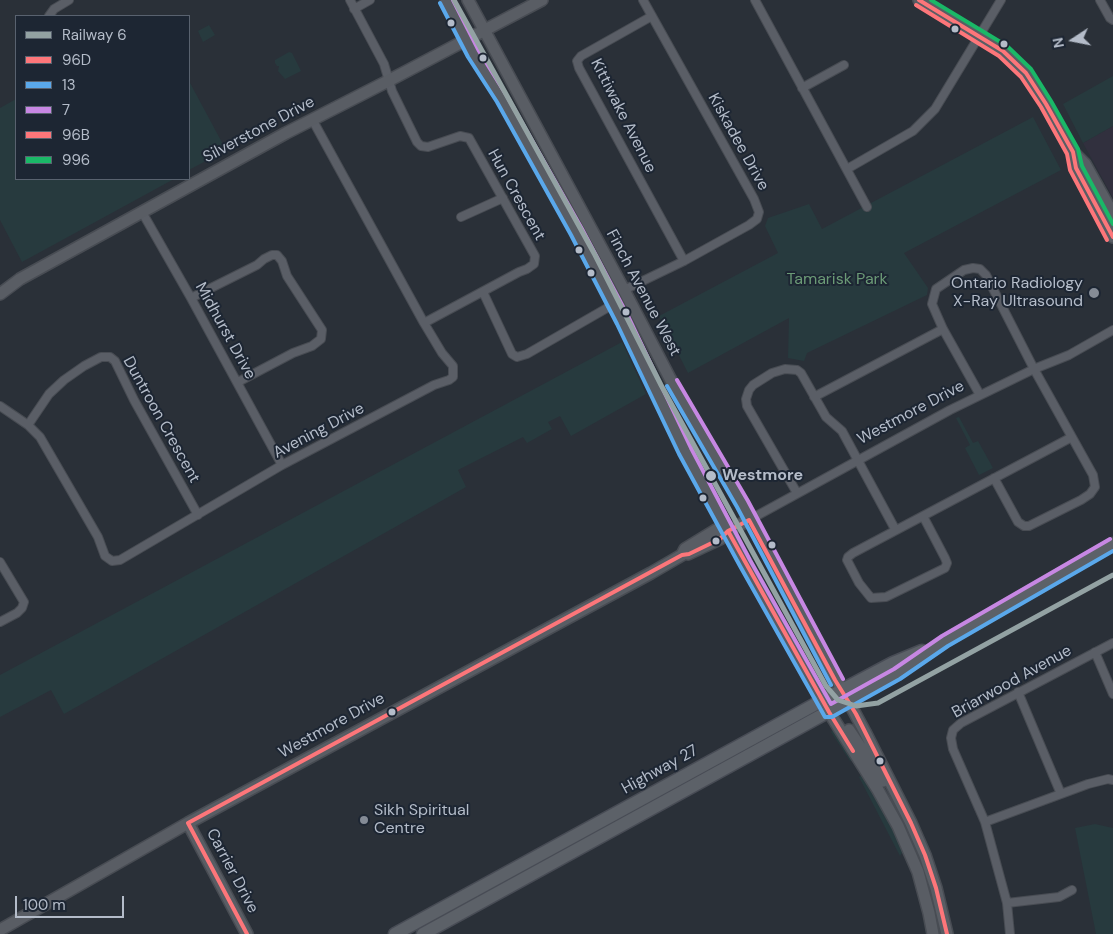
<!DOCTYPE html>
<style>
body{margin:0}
#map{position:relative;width:1113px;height:934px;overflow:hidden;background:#2a3038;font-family:"DM Sans",sans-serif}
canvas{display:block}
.legend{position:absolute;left:15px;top:15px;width:175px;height:165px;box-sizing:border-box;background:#1d2633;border:1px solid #59626f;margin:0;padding:6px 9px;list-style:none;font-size:15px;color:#b4bcc9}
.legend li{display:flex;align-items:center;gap:10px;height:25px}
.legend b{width:25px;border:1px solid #59626f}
.north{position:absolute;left:1048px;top:15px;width:50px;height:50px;-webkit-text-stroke:4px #1d2633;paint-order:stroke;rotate:259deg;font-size:14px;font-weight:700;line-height:20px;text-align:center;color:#b4bcc9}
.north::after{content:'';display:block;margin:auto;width:18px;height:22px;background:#b4bcc9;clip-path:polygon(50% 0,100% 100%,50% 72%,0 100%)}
.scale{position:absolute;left:15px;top:896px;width:109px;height:22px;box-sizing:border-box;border:2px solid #b4bcc9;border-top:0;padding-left:6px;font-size:15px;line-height:18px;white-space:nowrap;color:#b4bcc9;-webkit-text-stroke:4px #1d2633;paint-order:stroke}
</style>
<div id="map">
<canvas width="1113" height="934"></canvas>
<ul class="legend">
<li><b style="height:6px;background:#93a2a3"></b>Railway 6</li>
<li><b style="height:6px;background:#fd767a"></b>96D</li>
<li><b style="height:6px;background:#5aa8eb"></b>13</li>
<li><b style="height:6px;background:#c787e3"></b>7</li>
<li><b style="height:6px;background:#fd767a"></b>96B</li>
<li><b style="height:6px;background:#1ab867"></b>996</li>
</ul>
<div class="north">N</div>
<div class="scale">100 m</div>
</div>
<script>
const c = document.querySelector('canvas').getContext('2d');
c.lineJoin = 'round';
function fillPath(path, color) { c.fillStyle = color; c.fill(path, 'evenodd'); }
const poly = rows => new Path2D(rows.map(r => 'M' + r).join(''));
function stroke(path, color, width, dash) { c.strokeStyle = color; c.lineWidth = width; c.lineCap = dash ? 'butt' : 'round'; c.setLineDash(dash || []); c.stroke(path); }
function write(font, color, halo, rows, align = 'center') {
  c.font = font + ' "DM Sans",sans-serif'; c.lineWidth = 4; c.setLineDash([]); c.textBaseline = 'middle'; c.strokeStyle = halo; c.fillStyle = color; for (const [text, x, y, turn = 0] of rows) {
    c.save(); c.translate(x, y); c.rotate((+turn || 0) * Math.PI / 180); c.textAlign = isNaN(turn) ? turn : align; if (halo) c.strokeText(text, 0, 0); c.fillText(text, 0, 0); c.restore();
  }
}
const medical = poly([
 [1113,126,1113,198,1083,143]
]);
const green = poly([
 [209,25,215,35,203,42,198,31],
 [289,52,292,53,301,71,285,79,278,71,279,66,277,66,275,63,275,60],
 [1113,76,1113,126,1083,143,1063,104],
 [189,81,226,150,189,170],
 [16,99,16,179,174,179,22,262,0,220,0,108],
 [1033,117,1061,170,904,253,928,288,927,295,807,353,804,361,788,358,789,318,688,373,659,316,778,253,765,226,768,218,809,204,822,229],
 [622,342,646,394,571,436,560,416,548,422,552,429,527,443,523,437,458,470,466,487,64,714,51,690,0,717,0,675],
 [959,417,973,443,978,441,993,468,979,475,965,448,970,445,956,418],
 [745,546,746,547,768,587,745,556,743,547],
 [833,730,837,734,854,759,850,761,831,732],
 [863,756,902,815,918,851,915,850,891,802],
 [864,774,897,834,903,851,900,856,859,777],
 [1095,824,1113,828,1113,934,1096,934,1075,828]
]);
const street = poly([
 [350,0,384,64,392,91,417,142,421,146,428,147,460,136,469,138,535,256,534,264,527,269,519,272,424,323],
 [755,0,867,207],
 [1100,0,1110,18,1113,20],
 [354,9,370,0],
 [49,16,54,9,69,0],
 [652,16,581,56,577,61,579,68,684,261],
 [802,88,844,65],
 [847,169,913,131,935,109,1001,0],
 [142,212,191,298,282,465],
 [461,217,503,198],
 [624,290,684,261,749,225,757,219,759,212,754,199,643,0],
 [483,292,512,354,517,357,527,354,614,304],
 [191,298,257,265,264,259,272,255,277,255,282,261,287,276,322,330,321,339,312,346,293,353,238,382],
 [980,395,943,329,932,304,936,289,964,270,973,268,980,269,986,275,1034,369,1093,475,1095,487,1090,494,1081,500,1029,526,1024,526,1018,522,994,478],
 [814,397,943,329],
 [0,406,28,425,40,437,98,537,105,556,112,561,120,560,282,465,434,385,449,380,453,377,453,366,442,353,424,323,312,119],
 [28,425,49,394,64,380,84,366,101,357,110,357,115,361,134,400,198,515],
 [797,493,747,406,746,399,749,390,753,385,772,373,785,369,797,370,801,373,826,417,842,431,895,529],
 [923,516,945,558,947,563,945,568,886,597,871,598,859,583,847,560,848,557,853,553,1072,437],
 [749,520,950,410,1034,369,1069,355,1113,330],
 [0,562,24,602,22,608,17,613,0,622],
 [1095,652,1113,694],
 [1018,692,1061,794],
 [985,822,1088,784,1108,779,1113,780],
 [1007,903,1059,897,1072,890],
 [1010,934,1007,903,985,822,953,749,951,738,953,730,961,723,1113,643]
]);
const secondary = poly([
 [446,0,474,54,502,99,576,232,623,321,685,451,745,563,829,712,878,790,898,826,918,872,929,913,933,934],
 [468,0,624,290,675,388,742,504,865,732,911,823,925,855,936,888,947,934],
 [919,0,1003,51,1026,73,1046,104,1073,152,1076,168,1113,237],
 [1073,152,1085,164,1113,214],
 [0,294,20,279,286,133,388,81,542,0],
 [688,554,720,539,728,531,749,520],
 [849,730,883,781],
 [188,823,247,934],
 [0,930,188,823,651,573,682,555,685,549,716,530,728,531]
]);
const primary = poly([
 [395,934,823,700,893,663,922,651],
 [423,934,897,674,945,641,1113,544]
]);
const bus1 = poly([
 [919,0,1003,51,1026,73,1046,104,1073,152,1076,168,1113,237],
 [728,531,829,712,853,751],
 [188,823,682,555,689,554,720,539,728,531,749,520,835,680,856,714,911,823,925,855,936,888,947,934],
 [188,823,247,934]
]);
const bus2 = poly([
 [440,3,468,57,497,102,571,235,617,324,679,454,740,566,825,717,832,717,900,679,948,646,1113,551],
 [667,386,737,507,831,685]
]);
const bus3 = poly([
 [453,0,479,51,507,96,582,229,629,318,691,448,750,560,831,704,894,669,942,636,1110,539],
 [677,380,748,501,843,679]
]);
const bus4 = poly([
 [916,5,999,56,1021,77,1041,107,1067,154,1070,170,1107,240]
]);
const bus5 = poly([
 [931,0,1007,46,1031,69,1051,101,1078,149,1082,166,1113,224]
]);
const rail1 = poly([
 [454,0,595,255,661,385,826,686,838,700,856,706,878,703,1113,575]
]);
const markers = [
 [451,23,4.5,"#b4bcc9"],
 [955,29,4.5,"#b4bcc9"],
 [1004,44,4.5,"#b4bcc9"],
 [483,58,4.5,"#b4bcc9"],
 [579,250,4.5,"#b4bcc9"],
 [591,273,4.5,"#b4bcc9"],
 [1094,293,6,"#848b96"],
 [626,312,4.5,"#b4bcc9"],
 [711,476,6,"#b4bcc9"],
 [703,498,4.5,"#b4bcc9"],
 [716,541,4.5,"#b4bcc9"],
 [772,545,4.5,"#b4bcc9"],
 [392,712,4.5,"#b4bcc9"],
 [880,761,4.5,"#b4bcc9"],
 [364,820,5,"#848b96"]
];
const streetNames = [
 ["Kittiwake Avenue",623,116,63],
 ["Silverstone Drive",259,130,-28],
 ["Kiskadee Drive",738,142,61],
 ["Hun Crescent",516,195,61],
 ["Finch Avenue West",643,293,62],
 ["Midhurst Drive",225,331,61],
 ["Westmore Drive",911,413,-28],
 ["Duntroon Crescent",161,420,61],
 ["Avening Drive",319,431,-28],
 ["Briarwood Avenue",1012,682,-29],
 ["Westmore Drive",332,726,-29],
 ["Highway 27",660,770,-29],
 ["Carrier Drive",232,871,62]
];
const parkNames = [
 ["Tamarisk Park",837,280]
];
const poiNames = [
 ["Ontario Radiology",1083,284],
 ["X-Ray Ultrasound",1083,302],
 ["Sikh Spiritual",374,811,"left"],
 ["Centre",374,829,"left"]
];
const stopNames = [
 ["Westmore",722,476]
];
fillPath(medical, '#31303e');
fillPath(green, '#273a3e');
stroke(street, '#484c53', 10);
stroke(secondary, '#484c53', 14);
stroke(primary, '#484c55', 15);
stroke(street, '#5a5e66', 8);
stroke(secondary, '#595d64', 11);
stroke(primary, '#5c6168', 12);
stroke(bus1, '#fd767a', 4);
stroke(bus2, '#5aa8eb', 4);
stroke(bus3, '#c787e3', 4);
stroke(bus4, '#fd767a', 4);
stroke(bus5, '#1ab867', 4);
stroke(rail1, '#93a2a3', 5);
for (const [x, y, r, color] of markers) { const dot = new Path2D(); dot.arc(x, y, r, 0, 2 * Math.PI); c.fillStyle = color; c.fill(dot); stroke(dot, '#1d2633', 2); }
write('16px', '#b4bcc9', '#1d2633', streetNames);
write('16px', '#6b9a76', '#1d2633', parkNames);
write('16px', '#b4bcc9', '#1d2633', poiNames, 'right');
write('bold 16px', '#b4bcc9', '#1d2633', stopNames, 'left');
</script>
